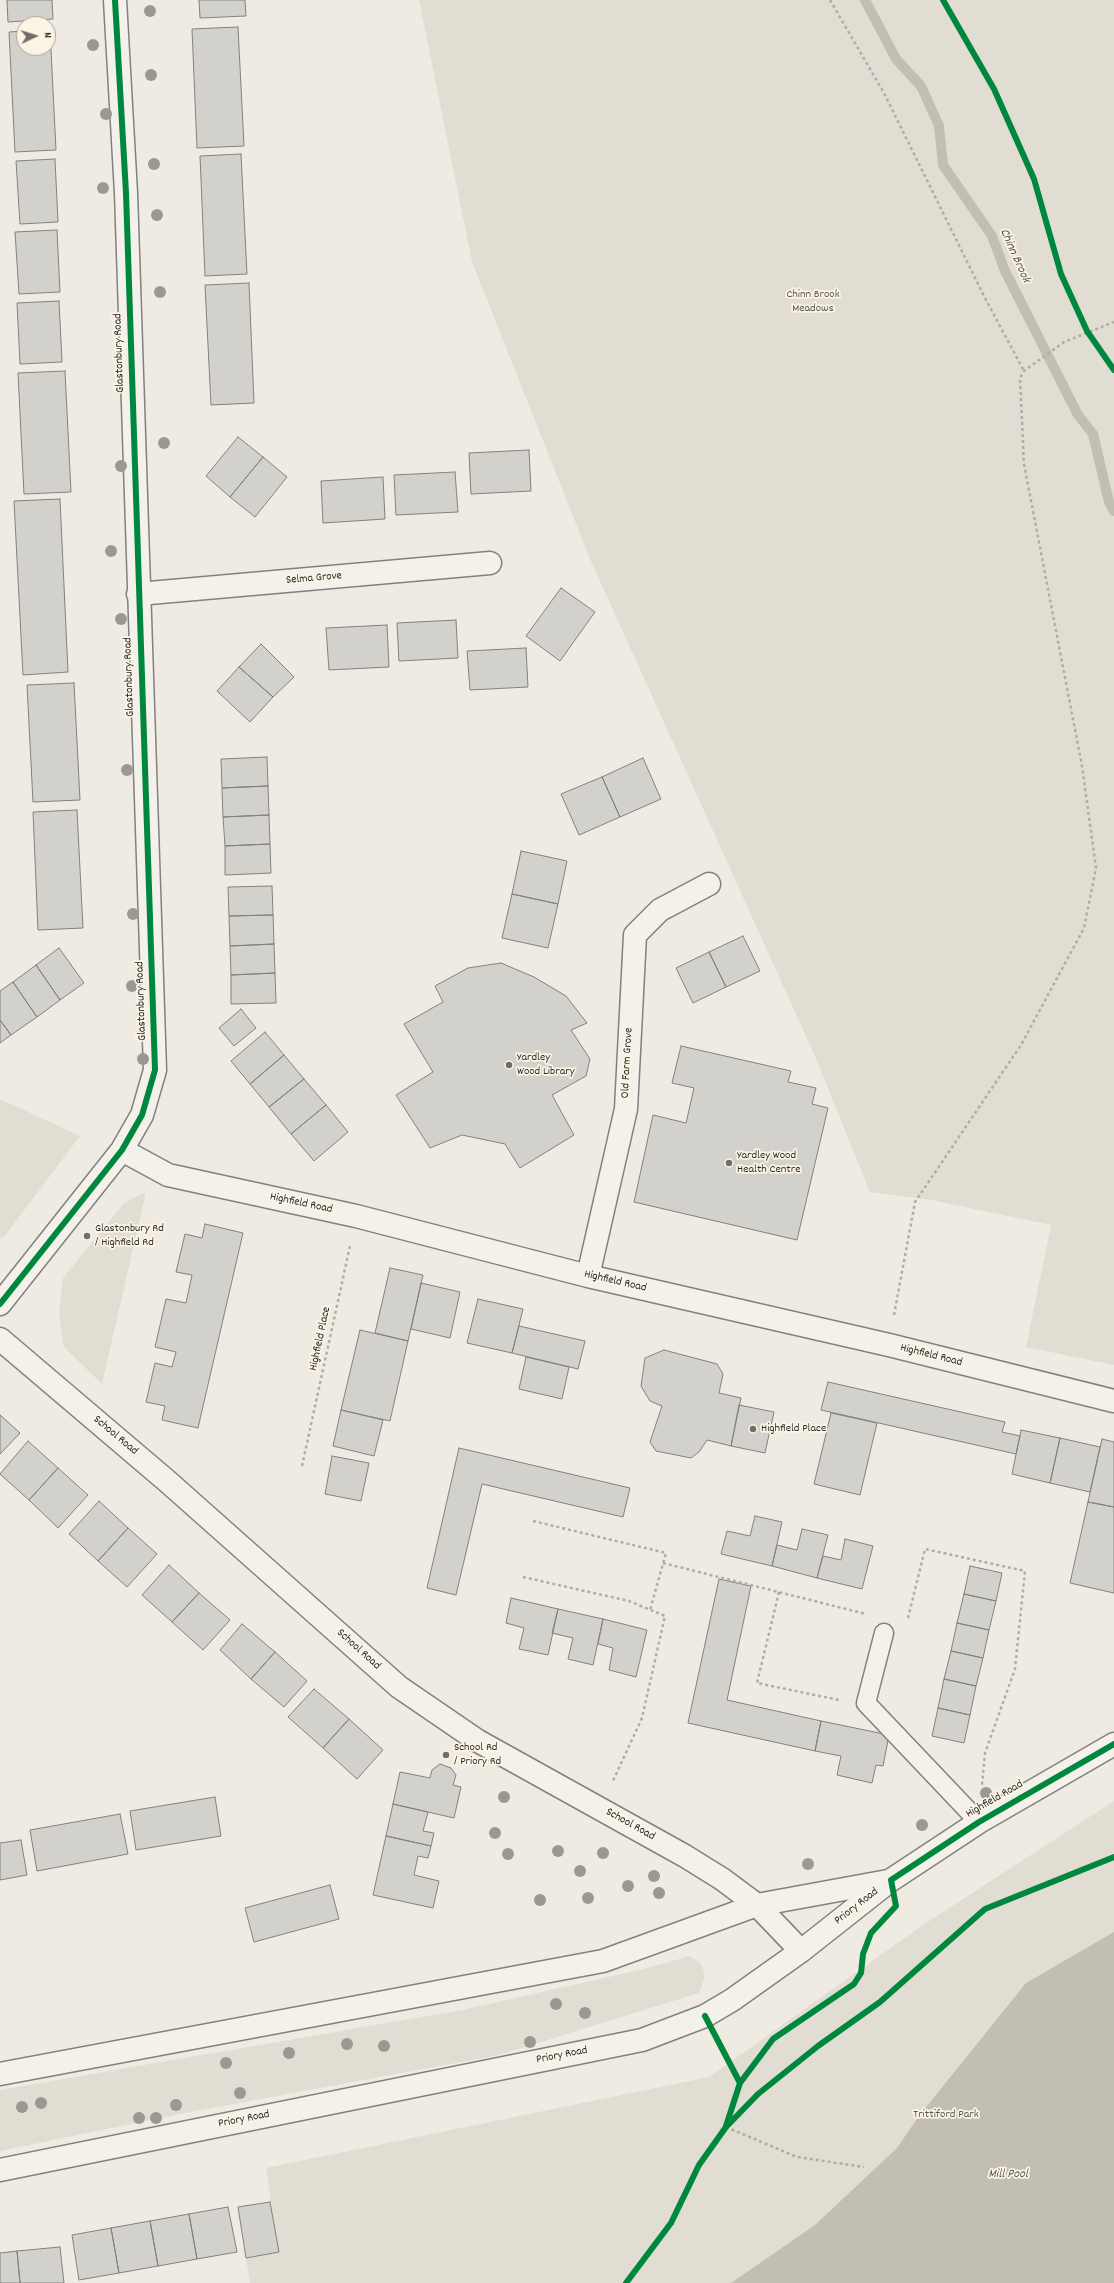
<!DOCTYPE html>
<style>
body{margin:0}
#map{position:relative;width:1114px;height:2283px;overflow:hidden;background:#efebe3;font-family:Dekko,sans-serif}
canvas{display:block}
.north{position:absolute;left:16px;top:16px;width:40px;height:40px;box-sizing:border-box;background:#fcf5e5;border:1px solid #a8a49b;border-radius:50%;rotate:86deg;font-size:11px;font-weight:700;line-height:16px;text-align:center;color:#2b2b2b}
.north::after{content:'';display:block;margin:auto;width:14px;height:18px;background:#706e6b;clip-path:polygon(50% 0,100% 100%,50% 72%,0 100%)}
</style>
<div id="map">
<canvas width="1114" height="2283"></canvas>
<div class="north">N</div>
</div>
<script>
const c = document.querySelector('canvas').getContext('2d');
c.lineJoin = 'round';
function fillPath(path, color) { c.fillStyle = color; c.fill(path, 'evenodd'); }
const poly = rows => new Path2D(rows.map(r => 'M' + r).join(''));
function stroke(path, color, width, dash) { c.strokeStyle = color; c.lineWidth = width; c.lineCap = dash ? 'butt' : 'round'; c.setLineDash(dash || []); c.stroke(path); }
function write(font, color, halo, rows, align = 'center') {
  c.font = font + ' Dekko,sans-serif'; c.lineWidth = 3.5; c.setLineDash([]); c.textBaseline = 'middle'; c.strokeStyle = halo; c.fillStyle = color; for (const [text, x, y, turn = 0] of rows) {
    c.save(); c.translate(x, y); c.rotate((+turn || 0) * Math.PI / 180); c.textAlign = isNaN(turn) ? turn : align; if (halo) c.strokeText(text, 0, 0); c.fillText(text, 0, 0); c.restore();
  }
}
const green = poly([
 [419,0,1114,0,1114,1365,1026,1347,1051,1225,931,1200,870,1192,814,1054,590,559,472,262],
 [0,1099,80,1136,4,1237,0,1238],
 [146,1192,102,1384,64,1347,59,1314,63,1278,124,1203],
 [1114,1801,1114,2283,250,2283,246,2258,278,2252,266,2168,709,2077,923,1925],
 [690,1956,702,1965,705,1977,699,1993,499,2055,185,2113,0,2151,0,2090,462,2010,644,1969]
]);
const water = poly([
 [1114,1932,1114,2283,731,2283,815,2225,897,2148,919,2116,1026,1983]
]);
const stream = poly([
 [865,0,896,59,921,86,939,126,943,165,992,236,1005,271,1078,415,1093,434,1109,502,1114,511]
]);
const building = poly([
 [7,0,52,0,53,19,8,22,7,0],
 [199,0,245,0,246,16,200,18,199,0],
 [238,27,244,146,197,148,192,29,238,27],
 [48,30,50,30,56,150,15,152,9,32,24,31,24,48,48,48,48,30],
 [241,154,247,274,205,276,200,156,241,154],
 [55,159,58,222,20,224,16,161,55,159],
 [57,230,60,292,19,294,15,232,57,230],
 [249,283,254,403,211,405,205,285,249,283],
 [59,301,62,362,20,364,17,303,59,301],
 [65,371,71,492,24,494,18,373,65,371],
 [238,437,263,457,230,497,206,476,238,437],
 [529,450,531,491,471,494,469,453,529,450],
 [263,457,287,477,255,517,230,497,263,457],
 [455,472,458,512,396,515,394,475,455,472],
 [383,477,385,519,323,523,321,481,383,477],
 [60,499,68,672,23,675,14,501,60,499],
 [561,588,595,612,560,661,526,636,561,588],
 [456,620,458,658,399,661,397,623,456,620],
 [387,625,389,667,329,670,326,628,387,625],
 [261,644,294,677,273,697,239,667,261,644],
 [526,648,528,687,470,690,467,651,526,648],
 [239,667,273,697,250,722,217,691,239,667],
 [74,683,80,800,33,802,27,685,74,683],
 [267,757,268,786,222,788,221,759,267,757],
 [643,758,661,799,620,817,602,777,643,758],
 [602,777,620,817,579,835,561,794,602,777],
 [268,786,269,815,223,817,222,788,268,786],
 [77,810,83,928,38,930,33,812,77,810],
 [269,815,270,844,225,846,223,817,269,815],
 [270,844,271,873,225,875,225,846,270,844],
 [521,851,567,861,558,904,512,894,521,851],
 [272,886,273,915,229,916,228,887,272,886],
 [512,894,558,904,548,948,502,938,512,894],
 [273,915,274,944,230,946,229,916,273,915],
 [743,936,760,971,726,987,709,952,743,936],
 [274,944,275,973,231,975,230,946,274,944],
 [59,948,84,983,60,1000,36,965,59,948],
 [709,952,726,987,693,1003,676,968,709,952],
 [501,963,534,977,566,996,587,1023,571,1030,590,1059,586,1076,552,1095,574,1135,520,1168,505,1144,462,1135,430,1148,396,1095,433,1072,404,1024,443,1002,435,986,468,968,501,963],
 [36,965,60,1000,37,1017,13,982,36,965],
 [275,973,276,1003,231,1004,231,975,275,973],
 [13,982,37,1017,11,1035,0,1020,0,991,13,982],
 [241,1009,256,1028,234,1046,219,1028,241,1009],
 [0,1020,11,1035,0,1043,0,1020],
 [265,1032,284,1055,250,1084,231,1061,265,1032],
 [681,1046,791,1071,788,1082,816,1088,812,1104,828,1108,797,1240,634,1202,653,1115,686,1123,694,1088,672,1083,681,1046],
 [284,1055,304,1079,269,1107,250,1084,284,1055],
 [304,1079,326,1105,291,1134,269,1107,304,1079],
 [326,1105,348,1132,314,1161,291,1134,326,1105],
 [205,1224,243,1233,198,1428,162,1420,165,1406,146,1402,155,1363,172,1367,176,1352,155,1347,166,1299,186,1303,192,1275,176,1272,185,1234,202,1238,205,1224],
 [390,1268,423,1275,408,1341,375,1333,390,1268],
 [421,1283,460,1292,450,1338,411,1329,421,1283],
 [478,1299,523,1309,512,1353,467,1343,478,1299],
 [519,1326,585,1341,578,1369,512,1353,519,1326],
 [360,1330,408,1341,390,1421,341,1410,360,1330],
 [664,1350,717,1364,723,1374,719,1393,741,1398,731,1446,707,1440,699,1452,691,1458,656,1451,650,1442,662,1406,650,1401,641,1386,645,1358,664,1350],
 [526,1357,569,1367,562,1399,519,1389,526,1357],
 [828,1382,1005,1422,1002,1432,1020,1436,1016,1454,821,1410,828,1382],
 [739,1405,774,1412,765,1453,731,1446,739,1405],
 [341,1410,383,1420,374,1456,333,1446,341,1410],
 [831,1413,877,1423,860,1495,814,1484,831,1413],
 [0,1415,20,1433,0,1454,0,1415],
 [1021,1430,1060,1438,1050,1483,1012,1474,1021,1430],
 [1060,1438,1100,1447,1090,1492,1050,1483,1060,1438],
 [1102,1439,1114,1442,1114,1507,1088,1502,1102,1439],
 [28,1441,58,1468,29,1500,0,1474,28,1441],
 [459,1448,630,1488,623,1517,482,1484,456,1595,427,1588,459,1448],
 [332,1456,369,1463,361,1501,325,1494,332,1456],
 [58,1468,88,1495,58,1528,29,1500,58,1468],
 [99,1501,128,1528,98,1561,69,1534,99,1501],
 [1088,1502,1114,1507,1114,1593,1070,1583,1088,1502],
 [755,1516,782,1522,772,1566,721,1554,727,1531,750,1536,755,1516],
 [128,1528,157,1554,127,1587,98,1561,128,1528],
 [802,1529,828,1535,817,1578,772,1566,777,1545,797,1550,802,1529],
 [845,1539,873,1546,862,1589,817,1578,823,1556,841,1560,845,1539],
 [169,1565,199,1593,172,1622,142,1595,169,1565],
 [970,1566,1002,1573,996,1601,964,1594,970,1566],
 [719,1579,751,1586,727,1700,821,1721,815,1751,688,1723,719,1579],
 [199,1593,230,1620,203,1650,172,1622,199,1593],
 [964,1594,996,1601,989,1630,957,1623,964,1594],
 [511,1598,558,1609,548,1655,519,1649,524,1628,506,1623,511,1598],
 [558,1609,603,1619,593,1665,568,1659,573,1638,552,1633,558,1609],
 [603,1619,647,1630,636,1677,609,1670,613,1648,598,1644,603,1619],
 [957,1623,989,1630,983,1658,951,1651,957,1623],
 [242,1624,275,1652,251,1679,220,1650,242,1624],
 [951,1651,983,1658,976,1686,944,1679,951,1651],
 [275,1652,307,1681,284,1707,251,1679,275,1652],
 [944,1679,976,1686,970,1715,938,1708,944,1679],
 [314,1689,349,1719,323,1748,288,1717,314,1689],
 [938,1708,970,1715,964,1743,932,1736,938,1708],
 [349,1719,383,1750,357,1779,323,1748,349,1719],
 [821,1721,889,1735,883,1766,876,1765,872,1783,837,1775,841,1756,815,1751,821,1721],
 [440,1764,451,1768,456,1775,453,1785,461,1787,454,1818,393,1804,400,1772,430,1778,432,1770,440,1764],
 [215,1797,221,1836,136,1850,130,1811,215,1797],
 [393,1804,428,1812,423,1831,434,1833,431,1846,386,1836,393,1804],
 [120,1814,128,1854,37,1871,30,1830,120,1814],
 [386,1836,431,1846,428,1858,418,1856,414,1875,439,1881,433,1908,373,1895,386,1836],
 [21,1840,27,1875,0,1880,0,1843,21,1840],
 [330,1885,339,1919,254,1942,245,1908,330,1885],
 [270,2202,279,2252,246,2258,238,2207,270,2202],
 [228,2207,237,2252,197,2259,189,2214,228,2207],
 [189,2214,197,2259,158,2266,150,2221,189,2214],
 [150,2221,158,2266,119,2273,111,2228,150,2221],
 [111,2228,119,2273,79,2280,72,2235,111,2228],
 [60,2247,64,2283,20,2283,17,2251,60,2247],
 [17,2251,20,2283,0,2283,0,2253,17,2251]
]);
const path = poly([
 [830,0,884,93,985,298,1024,371],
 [894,1315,915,1202,1021,1045,1084,928,1096,868,1082,766,1024,464,1020,378,1024,371,1064,342,1114,322],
 [302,1466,350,1246],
 [533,1521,666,1553,650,1610],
 [663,1563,866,1614],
 [523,1577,629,1601,665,1616,642,1718,612,1783],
 [779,1592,757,1683,839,1700],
 [908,1618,925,1549,1025,1571,1015,1669,985,1753,982,1785],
 [740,2083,773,2039,854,1984,861,1973,863,1954,870,1936],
 [726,2127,797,2157,864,2167]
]);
const lane = poly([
 [884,1633,866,1703,979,1822]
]);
const street = poly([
 [138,594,490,563],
 [122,1150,168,1175,356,1216,588,1276,889,1345,1114,1401],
 [588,1276,626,1109,635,935,660,910,709,884],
 [0,1304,122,1150,142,1115,155,1070,126,193,115,0]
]);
const secondary = poly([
 [0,1339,167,1481,399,1687,478,1741,685,1856,722,1879,757,1905,801,1951],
 [0,2074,603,1961,757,1905,888,1881],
 [0,2170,642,2040,705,2016,732,2000,801,1951,891,1880,979,1822,1114,1744]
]);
const cycleway = poly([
 [943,0,994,89,1034,179,1061,274,1087,331,1114,370],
 [0,1304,122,1150,142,1115,155,1070,126,193,115,0],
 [705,2016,740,2083],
 [726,2126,740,2083,773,2039,854,1984,861,1973,863,1954,871,1933,896,1906,891,1880,979,1822,1114,1744],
 [626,2283,671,2223,699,2165,726,2127,758,2094,818,2046,880,2002,985,1909,1114,1857]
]);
const trees = [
 [150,11],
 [93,45],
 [151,75],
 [106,114],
 [154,164],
 [103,188],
 [157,215],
 [160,292],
 [164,443],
 [121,466],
 [111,551],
 [121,619],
 [127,770],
 [133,914],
 [132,986],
 [143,1059],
 [986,1793],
 [504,1797],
 [922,1825],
 [495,1833],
 [558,1851],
 [603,1853],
 [508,1854],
 [808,1864],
 [580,1871],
 [654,1876],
 [628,1886],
 [659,1893],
 [588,1898],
 [540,1900],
 [556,2004],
 [585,2013],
 [530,2042],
 [347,2044],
 [384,2046],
 [289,2053],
 [226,2063],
 [240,2093],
 [41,2103],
 [176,2105],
 [22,2107],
 [139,2118],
 [156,2118]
];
const markers = [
 [509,1065,4,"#706e6b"],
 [729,1163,4,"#706e6b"],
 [87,1236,4,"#706e6b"],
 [753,1429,4,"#706e6b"],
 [446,1755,4,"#706e6b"]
];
const parkNames = [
 ["Chinn Brook",813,295],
 ["Meadows",813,309],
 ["Trittiford Park",946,2115]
];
const streetNames = [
 ["Glastonbury Road",120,353,-92],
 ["Selma Grove",314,579,-5],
 ["Glastonbury Road",130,677,-92],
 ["Glastonbury Road",142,1001,-92],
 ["Old Farm Grove",628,1063,-87],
 ["Highfield Road",301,1204,12],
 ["Highfield Road",615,1282,13],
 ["Highfield Place",321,1339,-78],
 ["Highfield Road",931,1356,14],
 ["School Road",115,1436,40],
 ["School Road",358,1650,42],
 ["Highfield Road",995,1800,-30],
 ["School Road",630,1825,29],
 ["Priory Road",857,1907,-38],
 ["Priory Road",562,2056,-11],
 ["Priory Road",244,2120,-11]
];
const poiNames = [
 ["Yardley",517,1058],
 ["Wood Library",517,1072],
 ["Yardley Wood",737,1156],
 ["Health Centre",737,1170],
 ["Glastonbury Rd",95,1229],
 ["/ Highfield Rd",95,1243],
 ["Highfield Place",761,1429],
 ["School Rd",454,1748],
 ["/ Priory Rd",454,1762]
];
const waterNames = [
 ["Chinn Brook",1014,256,66],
 ["Mill Pool",1008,2175]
];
fillPath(green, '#e1ddd2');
fillPath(water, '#c2beb4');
stroke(stream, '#c2beb4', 10);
fillPath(building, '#d3d1cb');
stroke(building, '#83817e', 1);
stroke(lane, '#83817e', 21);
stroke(street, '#83817e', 25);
stroke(secondary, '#83817e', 25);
stroke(path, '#afada9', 2.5, [3, 3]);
stroke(lane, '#f4f1eb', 18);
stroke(street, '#f4f1eb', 22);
stroke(secondary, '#f4f1eb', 22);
stroke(cycleway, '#00873e', 6);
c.fillStyle = '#9b9893';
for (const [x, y] of trees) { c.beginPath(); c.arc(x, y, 6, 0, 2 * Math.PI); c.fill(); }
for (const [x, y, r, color] of markers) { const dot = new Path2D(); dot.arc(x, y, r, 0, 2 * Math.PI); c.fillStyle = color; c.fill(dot); stroke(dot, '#fcf5e5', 1.5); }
write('12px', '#565451', '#fcf5e5', parkNames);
write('12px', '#2b2b2b', '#fcf5e5', streetNames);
write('12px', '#2b2b2b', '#fcf5e5', poiNames, 'left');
write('italic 13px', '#595754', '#fcf5e5', waterNames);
</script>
